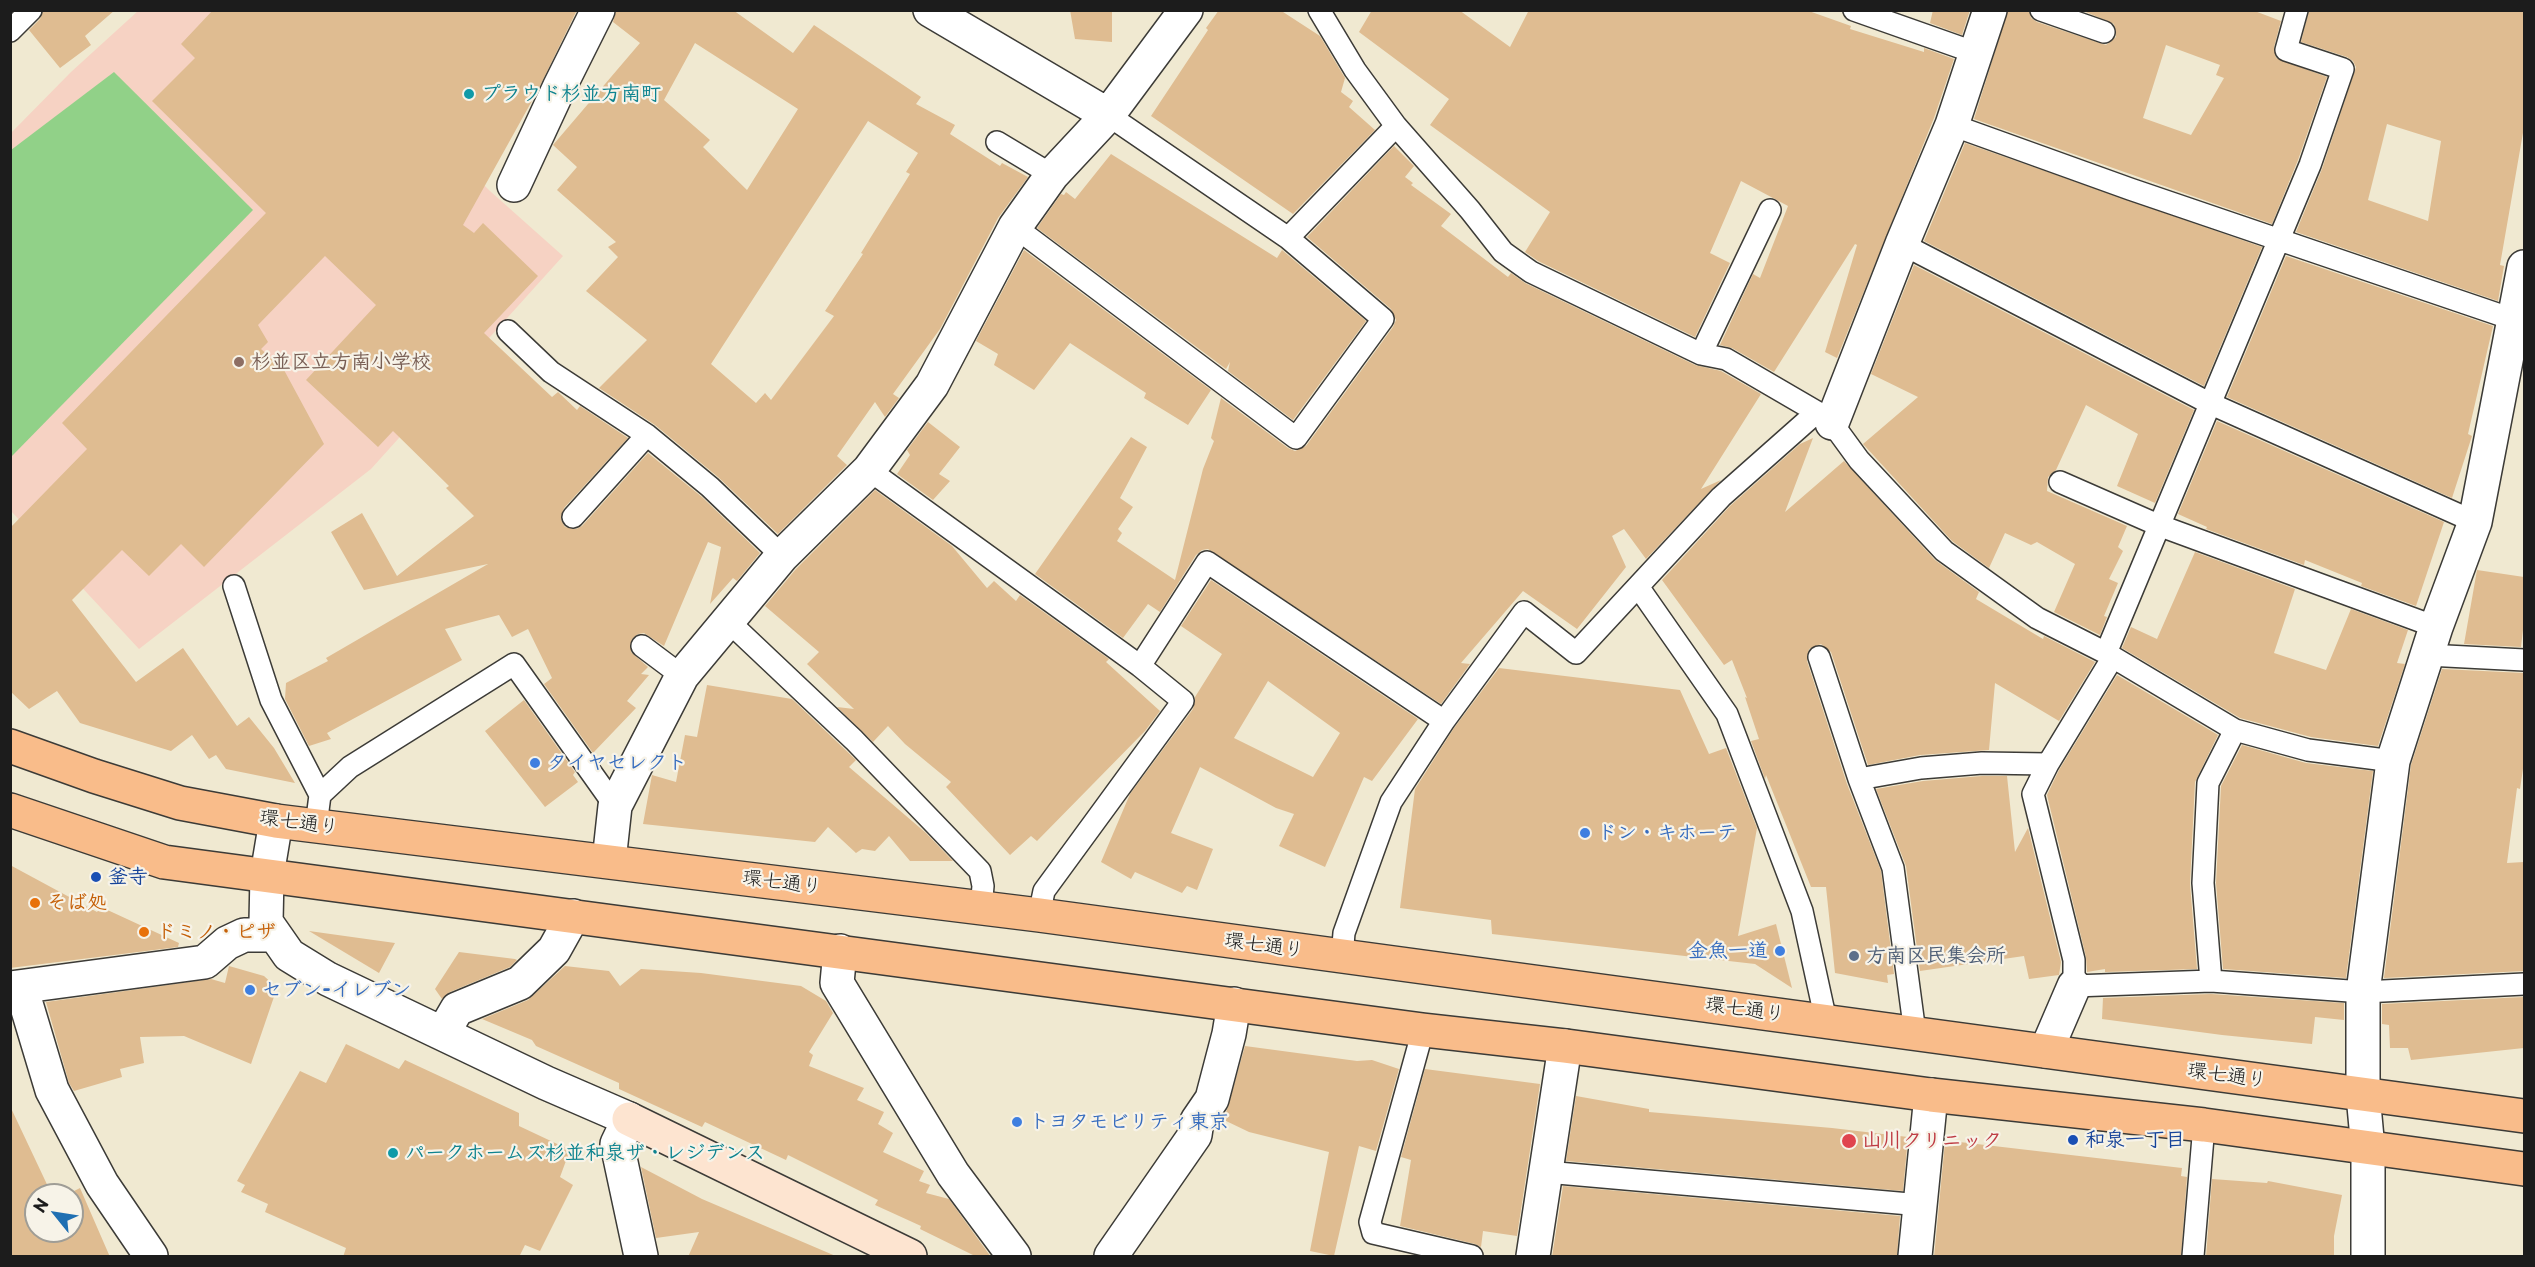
<!DOCTYPE html>
<meta charset="utf-8">
<style>
body{margin:0}
#map{position:relative;width:2535px;height:1267px;overflow:hidden;background:#f0e9d1;font-family:"Playpen Sans",sans-serif}
canvas{display:block}
.frame{position:absolute;inset:0;border:12px solid #1c1c1c;pointer-events:none}
.north{position:absolute;left:24px;top:1183px;width:60px;height:60px;box-sizing:border-box;background:#f7f3e8;border:2px solid #9f9d96;border-radius:50%;rotate:300deg;font-size:16px;font-weight:700;line-height:24px;text-align:center;color:#1c1c1c}
.north::after{content:'';display:block;margin:auto;width:21px;height:27px;background:#1f6fb2;clip-path:polygon(50% 0,100% 100%,50% 72%,0 100%)}
</style>
<div id="map">
<canvas width="2535" height="1267"></canvas>
<div class="frame"></div>
<div class="north">N</div>
</div>
<script>
const c = document.querySelector('canvas').getContext('2d');
c.lineJoin = 'round';
function fillPath(path, color) { c.fillStyle = color; c.fill(path, 'evenodd'); }
const poly = rows => new Path2D(rows.map(r => 'M' + r).join(''));
function stroke(path, color, width, dash) { c.strokeStyle = color; c.lineWidth = width; c.lineCap = dash ? 'butt' : 'round'; c.setLineDash(dash || []); c.stroke(path); }
function write(font, color, halo, rows, align = 'center') {
  c.font = font + ' "Playpen Sans","Klee One",sans-serif'; c.lineWidth = 4.5; c.setLineDash([]); c.textBaseline = 'middle'; c.strokeStyle = halo; c.fillStyle = color; for (const [text, x, y, turn = 0] of rows) {
    c.save(); c.translate(x, y); c.rotate((+turn || 0) * Math.PI / 180); c.textAlign = isNaN(turn) ? turn : align; if (halo) c.strokeText(text, 0, 0); c.fillText(text, 0, 0); c.restore();
  }
}
const built = poly([
 [138,11,309,11,490,191,563,256,371,469,139,649,11,511,11,133,71,72]
]);
const green = poly([
 [114,72,253,210,11,457,11,150]
]);
const building = poly([
 [43,10,115,10,85,36,91,45,60,68,29,30,40,19],
 [213,10,577,10,538,90,463,225,474,233,483,223,538,276,484,333,552,397,558,392,577,410,580,406,628,438,564,508,561,520,565,527,576,529,582,526,648,453,702,497,760,553,737,581,733,578,710,604,721,547,708,542,664,646,644,633,638,634,632,639,631,652,648,667,641,674,649,675,627,701,636,708,593,753,544,684,552,678,528,629,512,637,499,615,445,629,462,660,327,733,331,739,309,746,285,699,286,683,328,661,326,658,488,564,364,590,331,532,362,513,397,576,474,516,446,488,449,486,393,431,378,447,306,380,376,305,325,256,258,325,268,342,261,349,284,370,324,444,204,567,181,544,149,576,122,550,72,600,136,682,183,648,237,726,249,717,274,748,295,783,226,769,216,755,209,759,192,735,171,751,80,723,57,691,29,709,10,691,10,528,87,449,62,423,266,213,152,101,195,58,181,44],
 [616,10,733,10,793,53,814,25,921,97,916,104,955,125,950,134,1000,166,1002,163,1028,177,998,218,940,329,893,394,899,398,885,417,875,402,837,456,847,465,778,534,718,477,655,425,599,388,647,340,586,291,618,257,608,247,616,242,557,190,577,167,553,145,640,43,613,22],
 [695,43,798,109,747,190,703,147,710,140,664,100],
 [868,121,918,153,906,172,910,174,861,253,863,254,825,311,834,316,771,400,765,393,756,403,711,364],
 [1070,10,1112,10,1112,42,1075,39],
 [1219,10,1280,10,1320,36,1345,78,1341,92,1353,101,1349,107,1375,130,1293,214,1151,116,1208,30,1206,28],
 [1372,10,1459,10,1510,47,1529,10,1806,10,1851,26,1850,29,1924,52,1924,48,1954,59,1934,118,1837,358,1825,352,1857,245,1855,244,1774,372,1732,348,1720,345,1753,274,1760,278,1788,206,1741,181,1710,253,1730,263,1695,337,1538,261,1525,252,1550,212,1430,125,1449,99,1359,32],
 [1933,10,1970,10,1962,35,1930,23],
 [2008,10,2029,10,2031,18,2037,22,2106,45,2116,37,2114,24,2081,10,2252,10,2281,21,2274,47,2276,58,2327,77,2298,160,2272,224,1974,119],
 [2166,45,2220,65,2216,75,2224,78,2191,135,2143,118],
 [2309,10,2524,10,2524,127,2500,265,2504,266,2498,301,2296,232,2322,169,2356,67,2353,61,2347,57,2301,42],
 [2387,124,2441,141,2428,221,2368,200],
 [1965,143,2262,247,2204,386,1924,241],
 [1394,146,1414,166,1405,177,1413,183,1411,185,1451,214,1441,226,1508,277,1511,273,1525,283,1695,365,1721,371,1761,394,1701,489,1721,480,1646,559,1624,529,1612,536,1626,567,1577,629,1523,591,1461,663,1470,664,1441,704,1208,549,1202,550,1196,555,1160,612,1148,604,1123,638,1035,574,1131,437,1147,447,1120,498,1133,507,1118,529,1122,533,1117,541,1175,580,1203,469,1214,441,1211,438,1221,398,1288,448,1295,451,1306,446,1393,327,1396,320,1391,309,1307,237],
 [1111,154,1277,258,1282,250,1366,321,1293,420,1228,371,1230,362,1226,369,1037,228,1061,194,1064,195,1066,192,1075,199],
 [1024,250,1211,390,1188,425,1144,398,1146,393,1070,343,1034,390,994,365,998,354,976,341],
 [2286,256,2493,326,2468,434,2472,436,2452,498,2227,397],
 [1914,265,2194,410,2155,503,2117,486,2138,434,2086,405,2056,470,2048,477,2047,491,2127,526,2118,547,2123,551,2109,579,2118,583,2104,616,2107,617,2100,635,2054,612,2075,564,2037,542,2031,545,2005,533,1989,568,1952,541,1863,444,1918,397,1871,374],
 [2217,421,2444,522,2416,606,2361,586,2362,583,2305,560,2304,565,2206,529,2207,527,2178,514],
 [928,422,960,447,939,474,950,481,933,500,897,474,910,455,907,450],
 [1813,438,1785,512,1844,461,1935,560,1979,592,1976,599,2043,639,2044,636,2095,662,2059,721,1995,683,1989,750,1920,755,1868,765,1831,652,1821,644,1809,649,1807,661,1847,784,1881,871,1894,974,1887,975,1888,983,1835,973,1826,887,1811,887,1766,775,1765,779,1751,741,1759,739,1745,697,1747,698,1732,660,1724,665,1662,580,1730,506,1800,444],
 [875,490,952,546,987,588,994,581,1016,601,1020,595,1109,659,1106,662,1160,711,1145,731,1037,841,1031,836,1010,855,946,787,951,782,905,744,888,726,873,742,837,707,854,709,807,664,819,652,765,606,796,569],
 [2195,552,2295,589,2274,653,2326,670,2351,609,2408,630,2397,663,2405,664,2378,746,2311,737,2240,718,2122,648,2131,627,2157,639],
 [2477,570,2524,577,2524,621,2521,647,2464,644],
 [1211,580,1418,719,1372,781,1364,777,1325,867,1279,846,1294,814,1276,808,1200,767,1171,833,1213,849,1197,890,1187,886,1182,893,1135,872,1131,879,1101,862,1130,794,1193,709,1195,697,1222,654,1181,626],
 [1268,681,1340,733,1313,777,1234,738],
 [1499,668,1680,690,1709,754,1726,748,1757,828,1738,936,1776,924,1792,988,1755,964,1492,934,1491,920,1400,908,1415,789,1454,728],
 [2442,669,2524,673,2524,762,2520,789,2517,788,2507,863,2524,862,2524,971,2384,978,2411,765],
 [2117,675,2218,735,2195,782,2190,884,2197,969,2105,972,2105,969,2087,972,2086,957,2047,795,2059,770],
 [707,685,792,699,856,760,849,767,926,833,953,861,910,861,889,836,875,851,862,849,856,853,828,827,815,842,643,824,652,775,676,782,685,735,697,737],
 [524,700,575,772,573,775,578,782,545,807,485,731],
 [2242,745,2306,763,2373,771,2346,978,2223,969,2216,883,2221,786],
 [1982,776,2007,776,2015,852,2028,828,2061,962,2059,975,2029,979,2024,956,1920,971,1906,866,1876,789,1923,781],
 [10,865,97,912,101,907,179,943,178,947,10,968],
 [309,931,395,943,379,973],
 [459,952,515,959,517,960,510,967,450,992,442,999,435,989],
 [229,966,264,976,277,988,251,1064,184,1036,140,1037,144,1063,120,1069,122,1077,74,1091,69,1083,46,1002,211,979,225,983],
 [565,966,609,971,620,986,641,969,701,973,801,986,826,1001,833,1013,809,1052,813,1055,809,1066,864,1088,857,1100,884,1112,878,1124,893,1133,883,1152,924,1171,919,1181,930,1185,926,1193,949,1199,991,1257,977,1257,920,1229,921,1226,875,1205,878,1200,788,1155,786,1160,705,1122,702,1127,619,1089,619,1083,536,1046,532,1040,482,1019,528,1000],
 [2211,994,2344,1003,2344,1020,2315,1017,2312,1044,2222,1035,2102,1019,2103,998],
 [2524,997,2524,1048,2411,1060,2408,1048,2390,1048,2389,1025,2382,1024,2382,1004],
 [346,1044,399,1069,405,1060,519,1113,519,1126,570,1150,560,1177,573,1185,540,1251,525,1245,519,1257,343,1257,346,1248,265,1212,268,1204,241,1192,245,1185,237,1181,300,1071,326,1083],
 [1245,1046,1357,1061,1372,1060,1399,1069,1376,1151,1359,1146,1334,1256,1310,1251,1329,1152,1249,1132,1224,1120],
 [1425,1069,1540,1084,1517,1236,1483,1231,1481,1247,1475,1244,1400,1226,1411,1160,1401,1157],
 [1576,1096,1649,1109,1649,1112,1832,1128,1908,1137,1903,1191,1566,1161],
 [10,1106,52,1195,36,1195,36,1231,72,1231,72,1195,66,1195,80,1188,110,1257,10,1257],
 [1951,1141,2182,1168,2181,1176,2187,1177,2181,1257,1934,1257,1945,1142],
 [641,1167,702,1199,838,1257,688,1257,699,1232,656,1238],
 [2212,1179,2267,1183,2268,1181,2342,1195,2334,1236,2334,1257,2206,1257],
 [1563,1186,1900,1216,1897,1257,1552,1257]
]);
const lane = poly([
 [1319,10,1355,70,1396,126,1470,210,1503,252,1531,272,1701,354,1726,359,1817,412,1832,423,1859,460,1944,551,2037,618,2106,653,2235,730,2308,750,2393,761],
 [1854,10,1976,53],
 [2041,10,2104,32],
 [10,31,31,10],
 [1952,125,2130,189,2515,320,2524,321],
 [997,142,1052,175],
 [1015,227,1296,438,1383,319,1288,238,1108,115],
 [1288,238,1396,126],
 [1902,244,2209,403,2475,522],
 [508,331,551,372,647,435,710,487,782,556],
 [1701,354,1770,210],
 [869,470,1140,666,1183,701,1044,891,1039,915],
 [2060,482,2158,525,2436,627],
 [573,517,647,435],
 [234,586,271,700,320,795],
 [1639,588,1727,714,1802,911,1826,1021],
 [727,620,854,740,980,871,983,886,981,908],
 [642,646,682,676],
 [2106,653,2310,165,2343,69,2286,50,2297,10],
 [2427,655,2524,660],
 [1819,657,1859,779,1893,868,1915,1033],
 [2113,657,2048,764,2033,794,2074,960,2074,986,2211,981,2363,992,2524,984],
 [1140,666,1207,562,1444,721],
 [1859,779,1921,768,1982,763,2048,764],
 [316,826,320,795,350,767,514,664,615,806],
 [1342,957,1344,933,1391,802,1444,721,1524,612,1576,653,1721,497,1817,412],
 [2211,981,2203,883,2208,783,2235,730],
 [1423,1030,1370,1222,1373,1233,1472,1256],
 [1546,1172,1921,1205],
 [2193,1256,2204,1125]
]);
const street = poly([
 [930,10,1108,115],
 [514,185,559,88,598,10],
 [1832,423,1902,244,1952,125,1990,10],
 [276,821,267,875,266,922,289,955,328,979,546,1083,629,1119,617,1144,641,1256],
 [609,861,615,806,682,676,782,556,869,470,932,385,1015,227,1052,175,1108,115,1186,10],
 [840,951,837,983,953,1174,1014,1256],
 [21,987,52,1090,102,1184,151,1256],
 [10,988,205,962,227,943,244,935,273,935],
 [443,1033,457,1009,520,983,554,950,573,916],
 [2046,1051,2074,986],
 [1111,1256,1195,1135,1197,1121,1212,1099,1229,1034,1234,1004],
 [1533,1256,1565,1046],
 [1915,1256,1931,1095],
 [2368,1256,2368,1149,2363,1095,2363,992,2393,761,2436,627,2475,522,2524,267]
]);
const secondary = poly([
 [629,1119,910,1256]
]);
const primary = poly([
 [10,746,94,776,180,803,276,821,1039,915,2524,1116],
 [10,810,164,862,1423,1030,1565,1046,1931,1095,2204,1125,2524,1169]
]);
const markers = [
 [469,94,6,"#0f9aa8"],
 [239,362,6,"#8d6e63"],
 [535,763,6,"#3f7fe0"],
 [1585,833,6,"#3f7fe0"],
 [96,877,6,"#1a4fb4"],
 [35,903,6,"#e8710a"],
 [144,932,6,"#e8710a"],
 [1780,951,6,"#3f7fe0"],
 [1854,956,6,"#5c6f8a"],
 [250,990,6,"#3f7fe0"],
 [1017,1122,6,"#3f7fe0"],
 [2073,1140,6,"#1a4fb4"],
 [1849,1141,8,"#e0444e"],
 [393,1153,6,"#0f9aa8"]
];
const cultureNames = [
 ["プラウド杉並方南町",481,94],
 ["パークホームズ杉並和泉ザ・レジデンス",405,1153]
];
const educationNames = [
 ["杉並区立方南小学校",251,362]
];
const shopNames = [
 ["タイヤセレクト",547,763],
 ["ドン・キホーテ",1597,833],
 ["金魚一道",1768,951,"right"],
 ["セブン-イレブン",262,990],
 ["トヨタモビリティ東京",1029,1122]
];
const streetNames = [
 ["環七通り",299,823,8],
 ["環七通り",782,883,7],
 ["環七通り",1264,946,8],
 ["環七通り",1745,1010,8],
 ["環七通り",2227,1076,8]
];
const transitNames = [
 ["釜寺",108,877],
 ["和泉一丁目",2085,1140]
];
const foodNames = [
 ["そば処",47,903],
 ["ドミノ・ピザ",156,932]
];
const serviceNames = [
 ["方南区民集会所",1866,956]
];
const healthNames = [
 ["山川クリニック",1862,1141]
];
fillPath(built, '#f6d2c3');
fillPath(green, '#91d188');
fillPath(building, '#dfbc91');
stroke(lane, '#3c3b37', 24);
stroke(street, '#3c3b37', 36);
stroke(secondary, '#3c3b37', 36);
stroke(primary, '#3c3b37', 36);
stroke(lane, '#fff', 21);
stroke(street, '#fff', 33);
stroke(secondary, '#fde4d0', 33);
stroke(primary, '#f9bc8a', 33);
for (const [x, y, r, color] of markers) { const dot = new Path2D(); dot.arc(x, y, r, 0, 2 * Math.PI); c.fillStyle = color; c.fill(dot); stroke(dot, '#f7f3e8', 2); }
write('bold 20px', '#0d838f', '#f7f3e8', cultureNames, 'left');
write('bold 20px', '#785e54', '#f7f3e8', educationNames, 'left');
write('bold 20px', '#366cbe', '#f7f3e8', shopNames, 'left');
write('20px', '#1c1c1c', '#f7f3e8', streetNames);
write('bold 20px', '#164399', '#f7f3e8', transitNames, 'left');
write('bold 20px', '#c56008', '#f7f3e8', foodNames, 'left');
write('bold 20px', '#4e5e75', '#f7f3e8', serviceNames, 'left');
write('bold 20px', '#be3a42', '#f7f3e8', healthNames, 'left');
</script>
